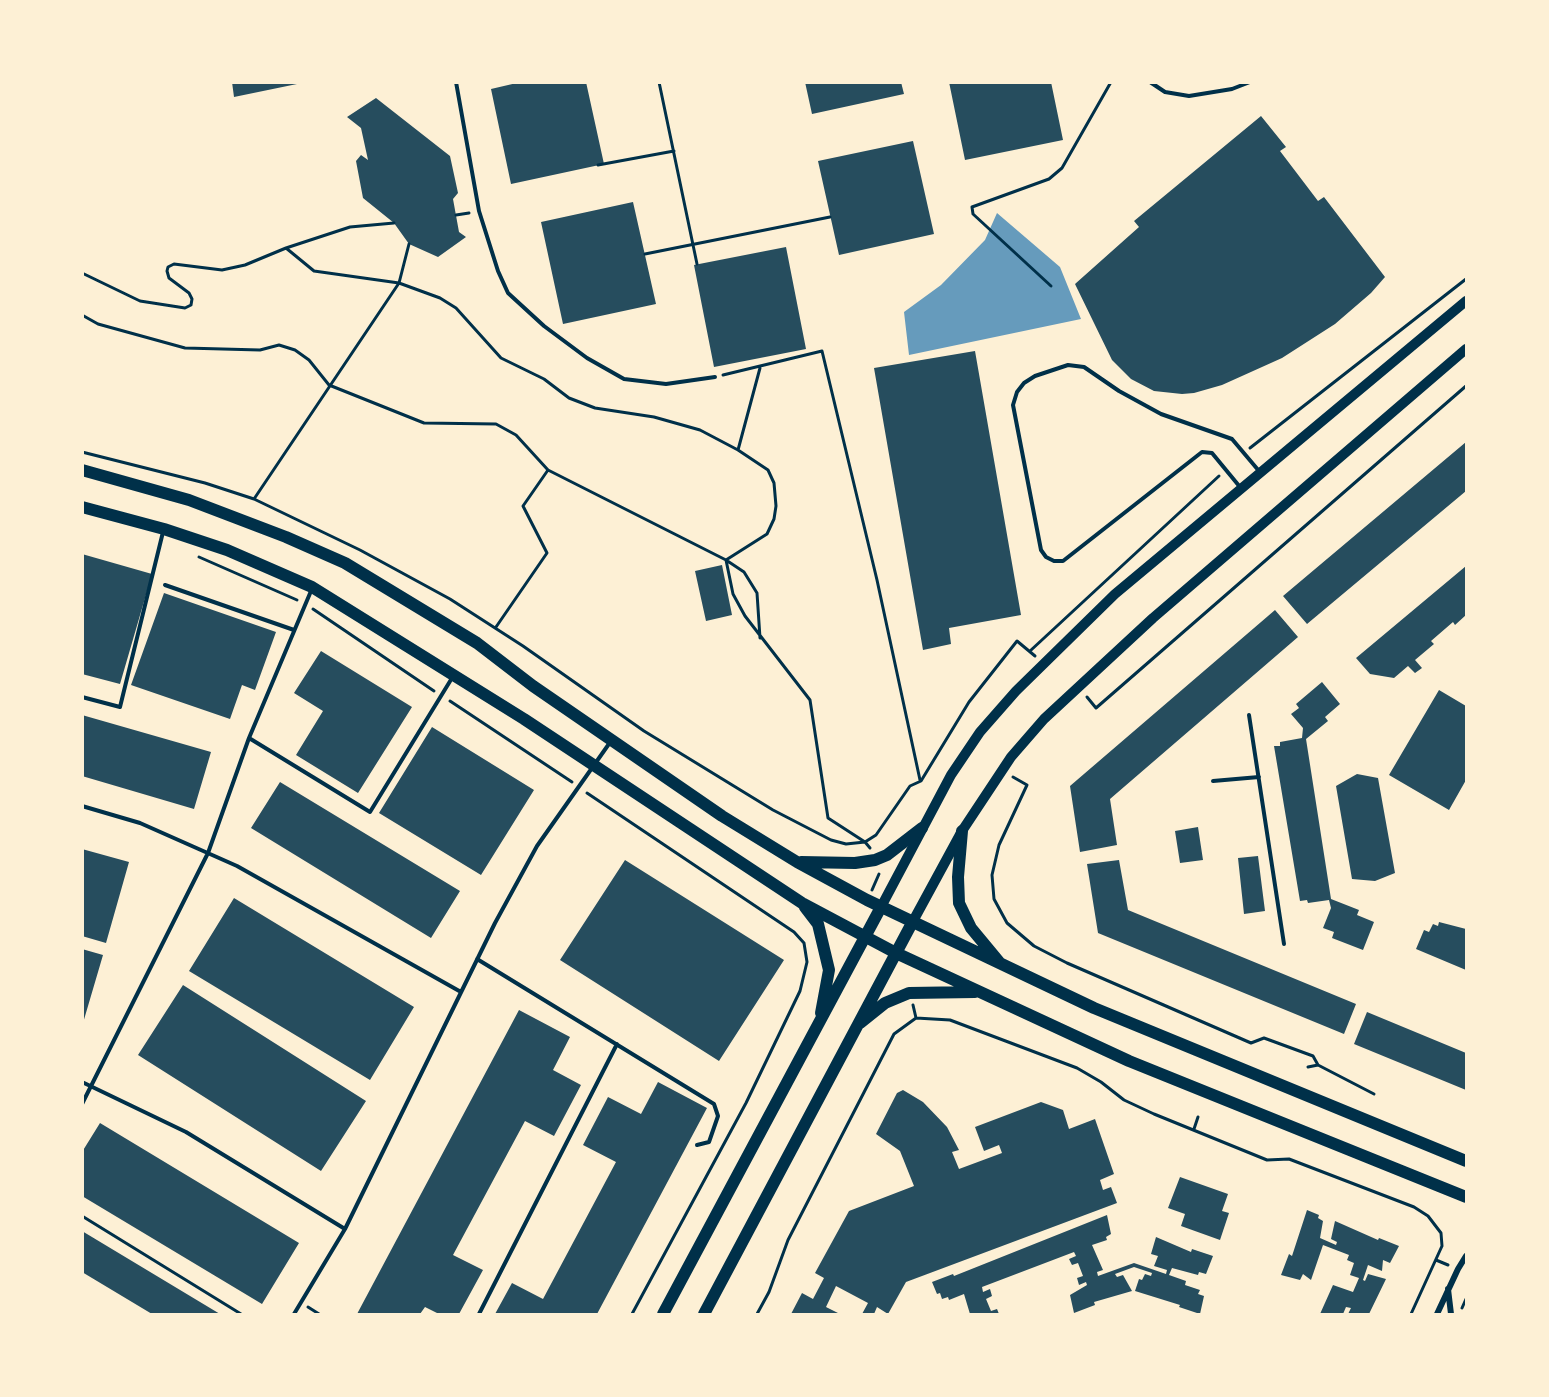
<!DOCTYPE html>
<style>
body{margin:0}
#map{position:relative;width:1549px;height:1397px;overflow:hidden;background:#fdf0d5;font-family:Raleway,sans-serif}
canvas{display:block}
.frame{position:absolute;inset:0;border:84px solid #fdf0d5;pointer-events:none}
</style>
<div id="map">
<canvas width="1549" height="1397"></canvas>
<div class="frame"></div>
</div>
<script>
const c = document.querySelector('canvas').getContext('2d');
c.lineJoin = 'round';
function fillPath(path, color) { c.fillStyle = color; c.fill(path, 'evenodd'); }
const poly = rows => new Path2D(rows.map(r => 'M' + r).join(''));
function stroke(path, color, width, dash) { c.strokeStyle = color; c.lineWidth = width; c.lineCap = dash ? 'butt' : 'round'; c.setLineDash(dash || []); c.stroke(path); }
const water = poly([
 [997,213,1060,267,1081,319,909,355,904,312,941,285,985,240]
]);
const building = poly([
 [232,82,297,82,297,84,234,97],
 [521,82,586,82,604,164,511,184,491,89],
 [805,82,901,82,904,94,812,114],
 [949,82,1051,82,1063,140,965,160],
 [376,98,450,156,458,193,453,199,459,232,466,237,438,257,409,244,394,223,363,198,356,161,361,155,368,160,361,128,347,117],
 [1261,116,1286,147,1280,151,1318,201,1324,197,1385,277,1371,293,1335,324,1282,358,1222,385,1194,393,1182,394,1154,391,1131,379,1112,360,1075,284,1139,227,1134,221],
 [913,141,934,234,839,255,818,161],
 [633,202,656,304,563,324,541,222],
 [786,247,806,349,714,367,694,265],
 [975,351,1021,615,949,628,951,644,923,650,874,368],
 [1466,442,1466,491,1307,624,1283,596],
 [82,554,152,574,120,684,82,674],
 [722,565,732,615,706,621,695,571],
 [1466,566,1466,615,1455,625,1453,622,1431,641,1434,644,1415,660,1422,668,1415,673,1408,666,1394,678,1370,674,1356,658],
 [164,593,276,632,255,690,242,685,230,719,131,685],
 [1275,610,1298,637,1110,799,1117,845,1080,852,1070,786],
 [321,651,412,707,358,793,296,755,323,711,294,693],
 [1322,682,1340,704,1325,717,1328,721,1306,739,1331,899,1359,910,1357,915,1374,922,1363,950,1332,938,1334,932,1323,928,1331,908,1329,900,1308,903,1307,900,1300,901,1274,746,1280,746,1280,742,1302,738,1303,728,1291,714,1299,708,1296,704],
 [1439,690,1466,706,1466,780,1449,810,1389,775],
 [82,715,211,752,194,809,82,776],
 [432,727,534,790,481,875,379,813],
 [1357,774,1378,778,1395,873,1375,881,1352,879,1336,786],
 [280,782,460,891,431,938,251,828],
 [1198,827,1203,860,1180,863,1175,831],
 [82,849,129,862,106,943,82,936],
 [1258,856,1265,911,1244,914,1238,858],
 [625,860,784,960,719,1061,560,960],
 [1119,860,1128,910,1356,1004,1344,1034,1098,933,1087,864],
 [234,898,414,1007,370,1080,189,971],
 [1439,922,1466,929,1466,970,1416,949,1424,930,1429,932,1433,924,1438,926],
 [82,949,103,955,83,1023,82,1023],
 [183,985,366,1101,321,1171,138,1055],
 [519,1010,570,1037,553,1070,581,1085,554,1136,525,1121,453,1255,483,1270,459,1314,439,1314,425,1307,420,1314,357,1314],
 [1367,1012,1466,1053,1466,1090,1354,1044],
 [658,1082,707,1108,597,1314,495,1314,512,1283,543,1299,616,1162,583,1145,608,1097,641,1114],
 [903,1090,923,1102,947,1127,959,1150,952,1152,959,1169,1002,1153,999,1145,984,1151,975,1127,1041,1102,1063,1110,1069,1129,1095,1119,1114,1174,1100,1180,1103,1190,1111,1187,1117,1203,906,1282,888,1314,877,1307,874,1314,862,1314,868,1303,836,1286,826,1307,840,1314,791,1314,802,1293,813,1299,824,1278,815,1273,849,1211,914,1186,900,1151,876,1134,897,1093],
 [100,1123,299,1243,262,1304,82,1196,82,1152],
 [1180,1177,1228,1194,1222,1211,1229,1213,1220,1240,1181,1226,1185,1214,1168,1208],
 [1307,1210,1319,1215,1318,1218,1323,1221,1320,1238,1336,1245,1337,1242,1331,1239,1335,1221,1378,1240,1379,1238,1399,1246,1390,1263,1383,1260,1382,1271,1368,1265,1363,1280,1365,1281,1368,1274,1386,1279,1369,1314,1348,1314,1351,1308,1346,1307,1343,1314,1320,1314,1333,1285,1353,1292,1359,1278,1350,1275,1354,1263,1347,1260,1349,1255,1323,1245,1311,1280,1303,1274,1300,1280,1281,1275,1289,1254,1292,1256],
 [1107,1215,1111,1234,1106,1237,1107,1240,1092,1245,1103,1270,1097,1272,1098,1276,1134,1263,1166,1274,1167,1270,1154,1266,1158,1256,1151,1254,1156,1237,1191,1252,1192,1249,1213,1256,1206,1274,1199,1272,1198,1275,1172,1268,1169,1275,1186,1281,1185,1285,1200,1290,1198,1294,1204,1296,1200,1314,1179,1307,1180,1305,1135,1291,1139,1279,1142,1280,1145,1274,1151,1276,1152,1273,1134,1267,1115,1274,1117,1277,1123,1275,1132,1291,1094,1302,1095,1305,1074,1313,1070,1295,1087,1285,1086,1282,1079,1285,1077,1278,1083,1276,1078,1263,1072,1265,1069,1259,1076,1256,1074,1252,982,1287,983,1292,990,1289,992,1296,986,1299,991,1311,997,1309,999,1314,970,1314,964,1294,949,1300,948,1297,942,1299,940,1293,937,1294,932,1282,953,1274,954,1276],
 [82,1231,220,1314,152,1314,82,1272]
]);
const path = poly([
 [659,82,697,264],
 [598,165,674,151],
 [456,215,469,213],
 [286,248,314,271,399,283,440,298,456,308,501,358,544,379,569,398,595,408,654,417,700,430,738,450,768,470,774,483,776,506,774,519,767,534,726,560],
 [645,254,830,217],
 [82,273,140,301,185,308,191,305,192,299,189,293,169,278,167,271,168,267,174,264,222,270,245,265,286,248,350,227,394,223],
 [1051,286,973,214,972,207,1049,179,1062,168,1111,82],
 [82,315,98,324,185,348,260,350,279,345,295,350,309,360,329,385,424,423,496,424,516,435,548,470,726,560,744,572,757,593,760,638],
 [723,375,822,351,877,580,920,780],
 [1250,448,1466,279],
 [738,450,760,368],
 [82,452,205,483,254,499,360,550,450,599,523,646,644,731,773,810,831,840,846,844,865,842,876,835,910,786,921,781,969,702,1017,641,1035,656],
 [254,499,399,283,409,244],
 [199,557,297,600],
 [726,560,733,594,745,616,810,700,828,818,865,842,870,848],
 [313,609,434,691],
 [496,627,547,553,523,506,548,470],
 [1030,651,1219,476],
 [1087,697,1096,708,1466,386],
 [450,701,572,782],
 [1013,777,1027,785,999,845,992,875,994,899,1007,923,1034,946,1067,963,1251,1043,1264,1038,1313,1056,1318,1065,1374,1094],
 [587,793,794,932,804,943,807,962,800,991,746,1103,632,1314],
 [872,890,879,874],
 [913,1005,916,1018],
 [916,1018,950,1020,1077,1068,1101,1082,1124,1100,1154,1114,1267,1160,1289,1159,1414,1207,1428,1216,1441,1233,1442,1246,1411,1314],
 [1308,1067,1318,1065],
 [1194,1129,1198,1117],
 [82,1216,241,1314],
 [1436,1260,1448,1265],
 [308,1307,319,1314],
 [1462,1308,1466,1299],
 [757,1314,769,1292,788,1240,894,1034,916,1018]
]);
const service = poly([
 [456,82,479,211,498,271,508,293,544,326,587,358,624,379,666,384,715,377],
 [1081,82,1091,82],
 [1150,82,1165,92,1189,96,1232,89,1250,82],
 [1240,487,1212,453,1202,452,1063,561,1054,561,1046,557,1041,550,1013,405,1017,392,1024,383,1035,376,1068,365,1084,367,1119,391,1161,414,1232,439,1259,471],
 [165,585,294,630],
 [82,697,120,707,163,532],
 [1249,715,1284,944],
 [249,738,370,812,452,678],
 [1213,781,1259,777],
 [82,806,140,823,237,866,461,992],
 [477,959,714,1104,718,1116,709,1142,697,1145],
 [82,1082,186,1132,345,1229],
 [82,1104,208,853,249,738,311,591],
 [294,1314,345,1229,495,923,537,846,611,741],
 [479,1314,617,1044]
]);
const minor = poly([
 [1448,1289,1451,1314],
 [1437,1314,1458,1269,1466,1256]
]);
const secondary = poly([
 [881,907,951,775,980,732,1016,691,1115,594,1466,301],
 [912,923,962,831,1011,757,1044,719,1153,618,1466,349]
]);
const primary = poly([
 [82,470,189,500,286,537,345,563,477,643,533,686,722,816,797,862,867,900,1094,1008,1466,1161],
 [82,507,164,529,227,550,312,587,524,719,802,903,896,953,1129,1061,1466,1197],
 [962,831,958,877,959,903,971,928,1000,963],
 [801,862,855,863,875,860,887,855,922,828],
 [805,907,818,924,829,970,821,1013],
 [860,1023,885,1003,909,993,975,992],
 [663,1314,881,907],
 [704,1314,912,923]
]);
fillPath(water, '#669bbc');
fillPath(building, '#264d5e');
stroke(path, '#003049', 3);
stroke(service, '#003049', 4);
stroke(minor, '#003049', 6);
stroke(secondary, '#003049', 10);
stroke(primary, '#003049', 12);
</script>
